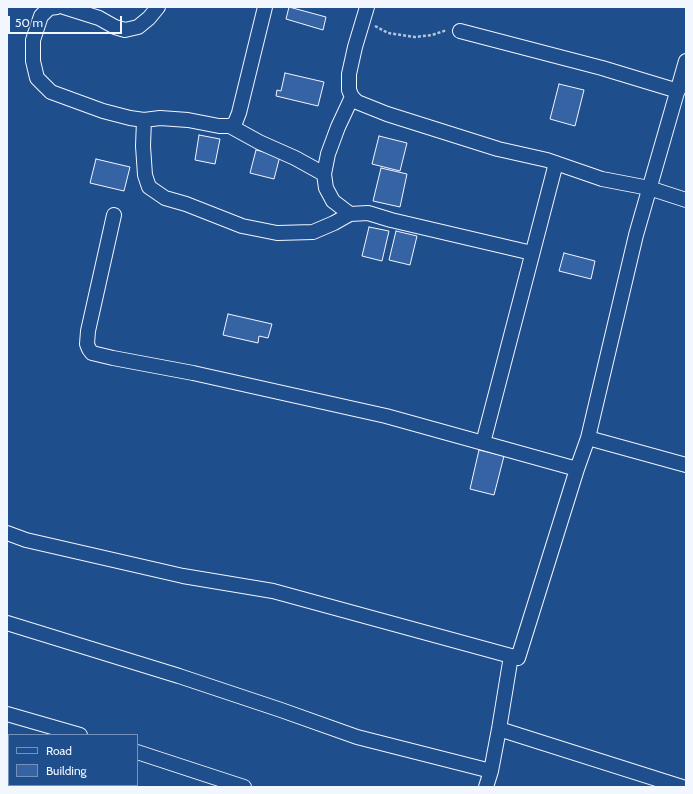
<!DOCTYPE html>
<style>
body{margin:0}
#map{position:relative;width:693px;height:794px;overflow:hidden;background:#1f4e8c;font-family:Cabin,sans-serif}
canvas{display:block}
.frame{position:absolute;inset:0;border:8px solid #f2f6ff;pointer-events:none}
.legend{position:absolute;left:8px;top:734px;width:130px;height:52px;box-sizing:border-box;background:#1f4e8c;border:1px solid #7391ba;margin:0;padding:5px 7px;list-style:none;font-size:12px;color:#f2f6ff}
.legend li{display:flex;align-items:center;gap:8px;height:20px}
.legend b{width:20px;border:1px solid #7391ba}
.scale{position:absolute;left:8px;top:16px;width:114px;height:18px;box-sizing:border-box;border:2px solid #f2f6ff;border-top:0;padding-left:5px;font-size:12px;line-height:14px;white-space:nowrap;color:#f2f6ff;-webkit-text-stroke:3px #1f4e8c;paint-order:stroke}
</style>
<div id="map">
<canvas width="693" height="794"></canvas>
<div class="frame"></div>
<ul class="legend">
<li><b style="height:5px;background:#1f4e8c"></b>Road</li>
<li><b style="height:11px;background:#3563a3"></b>Building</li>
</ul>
<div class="scale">50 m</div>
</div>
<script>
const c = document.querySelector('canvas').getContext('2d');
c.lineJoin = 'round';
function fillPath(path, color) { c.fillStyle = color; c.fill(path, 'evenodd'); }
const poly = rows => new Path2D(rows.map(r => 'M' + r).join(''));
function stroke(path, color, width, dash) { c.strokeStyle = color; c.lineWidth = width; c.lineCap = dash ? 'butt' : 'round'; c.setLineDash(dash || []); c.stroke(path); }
const building = poly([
 [289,7,326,17,323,30,286,19,289,7],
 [285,73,324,82,318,106,276,96,277,90,281,91,285,73],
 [559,84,584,90,575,126,550,119,559,84],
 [199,135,220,139,215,164,195,160,199,135],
 [379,136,407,143,400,171,372,164,379,136],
 [256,150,280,156,274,179,250,173,256,150],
 [96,159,130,167,124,191,90,183,96,159],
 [381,168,407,174,400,207,373,201,381,168],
 [369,227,389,231,382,261,362,256,369,227],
 [396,231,417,236,410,265,389,260,396,231],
 [564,253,595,261,591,279,559,271,564,253],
 [228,314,272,324,268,338,259,336,258,343,223,335,228,314],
 [479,450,504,456,494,495,470,489,479,450]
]);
const path = poly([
 [375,26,388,33,415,37,432,35,447,30]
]);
const minor = poly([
 [57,7,49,8,41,16,33,40,33,61,37,78,51,92,103,111,130,118,144,120,160,118,188,120,219,126,230,126,235,123,239,113,265,7],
 [64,7,99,18,115,27,125,30,138,27,149,18,158,7],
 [367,7,355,47,349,74,349,90,352,97,357,102,387,114,498,149,547,160,602,179,649,188,686,200],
 [460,31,602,68,678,91],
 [144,120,143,146,145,175,149,187,165,198,186,204,242,226,277,233,313,232,334,223,350,214,368,213,391,220,532,253],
 [230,126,259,142,295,158,324,174],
 [350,214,333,201,326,188,324,174,328,154,338,127,352,97],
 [114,215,88,331,87,344,89,349,92,353,113,358,193,373,386,416,577,469],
 [588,438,686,465],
 [483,443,556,163],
 [7,533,26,540,183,576,273,591,511,656],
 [7,623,179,676,281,710,357,737,491,771],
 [7,714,80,735],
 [499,729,682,787],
 [137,752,244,787],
 [486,787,491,771,499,729,511,656,518,658,577,469,588,438,636,235,686,61]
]);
fillPath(building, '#3563a3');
stroke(building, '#f2f6ff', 1);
stroke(minor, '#f2f6ff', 16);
stroke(path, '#b3c4dc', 2.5, [3, 2]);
stroke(minor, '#1f4e8c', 14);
</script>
